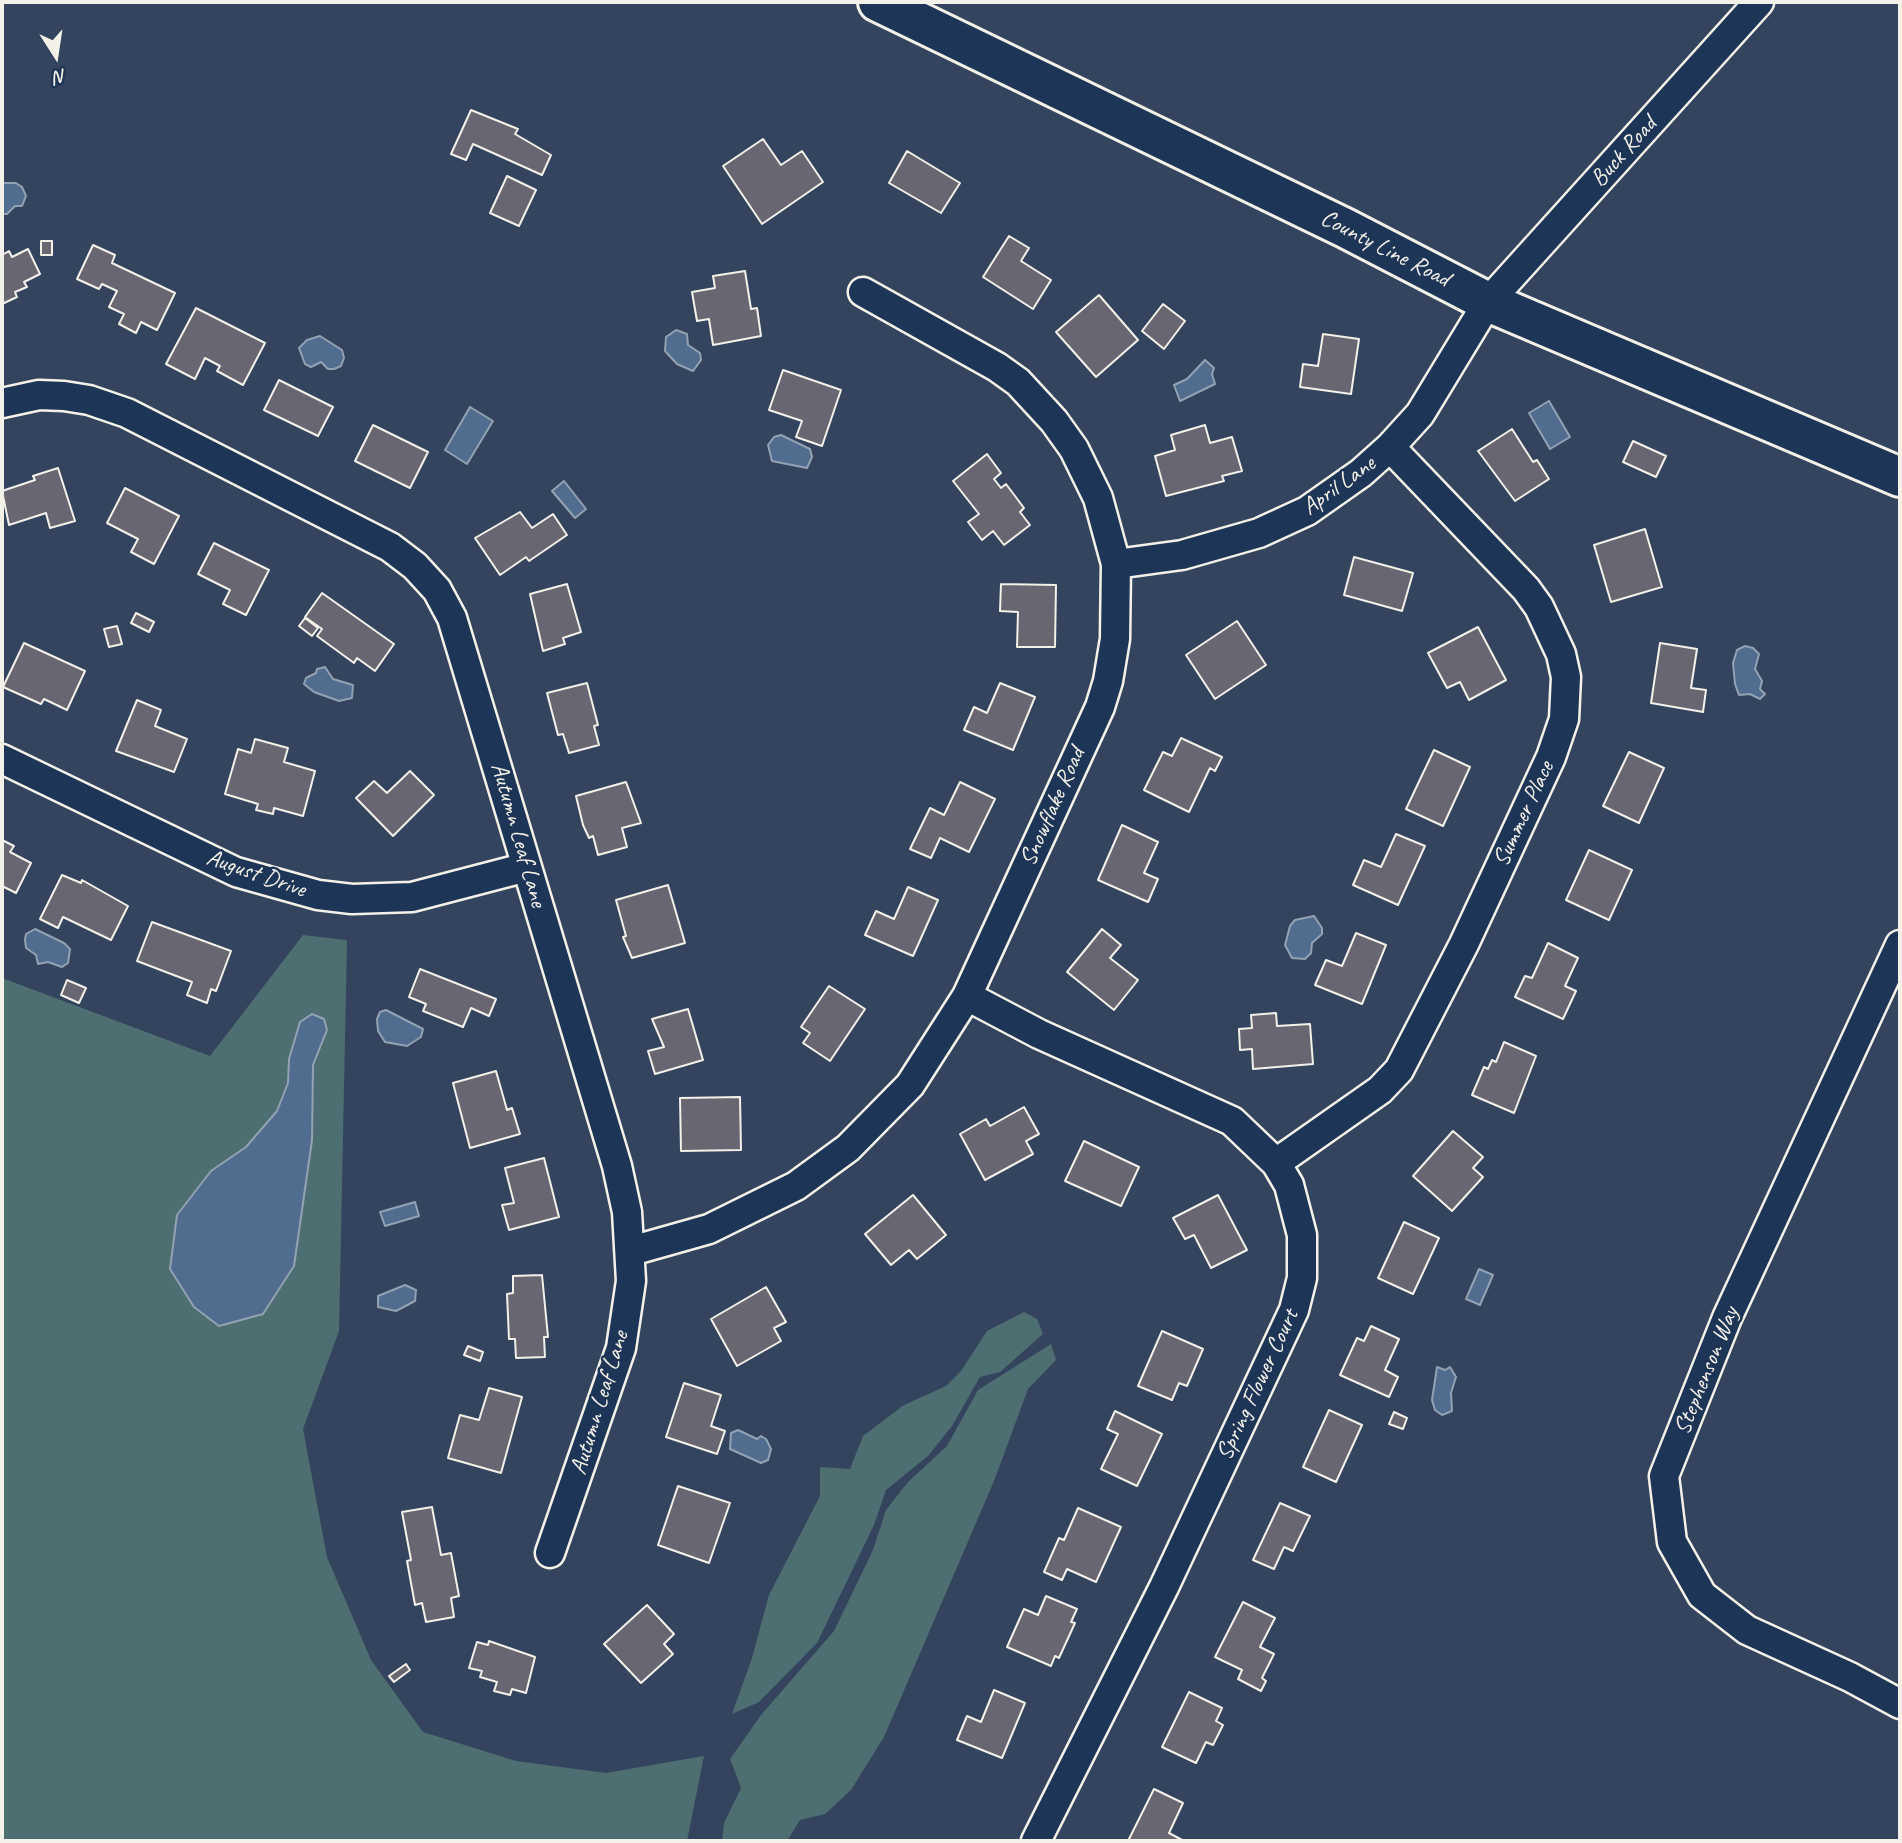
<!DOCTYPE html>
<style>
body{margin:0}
#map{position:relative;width:1902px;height:1843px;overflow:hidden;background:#34445f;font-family:Caveat,sans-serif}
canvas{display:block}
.frame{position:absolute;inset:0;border:4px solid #f4f1e8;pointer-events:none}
.north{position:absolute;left:21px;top:21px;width:70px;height:70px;-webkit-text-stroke:5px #1d3557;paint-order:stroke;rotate:168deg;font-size:19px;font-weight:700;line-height:28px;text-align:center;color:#f4f1e8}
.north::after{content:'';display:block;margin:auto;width:24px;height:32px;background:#f4f1e8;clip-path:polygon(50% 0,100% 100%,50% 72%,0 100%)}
</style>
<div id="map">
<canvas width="1902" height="1843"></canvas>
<div class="frame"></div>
<div class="north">N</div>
</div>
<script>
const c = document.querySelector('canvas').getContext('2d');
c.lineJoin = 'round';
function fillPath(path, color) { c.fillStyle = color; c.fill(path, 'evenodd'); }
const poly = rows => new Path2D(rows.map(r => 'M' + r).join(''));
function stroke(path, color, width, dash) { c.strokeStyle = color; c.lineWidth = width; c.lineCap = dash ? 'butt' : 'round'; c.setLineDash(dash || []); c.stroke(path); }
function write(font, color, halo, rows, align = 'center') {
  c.font = font + ' Caveat,sans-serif'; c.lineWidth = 5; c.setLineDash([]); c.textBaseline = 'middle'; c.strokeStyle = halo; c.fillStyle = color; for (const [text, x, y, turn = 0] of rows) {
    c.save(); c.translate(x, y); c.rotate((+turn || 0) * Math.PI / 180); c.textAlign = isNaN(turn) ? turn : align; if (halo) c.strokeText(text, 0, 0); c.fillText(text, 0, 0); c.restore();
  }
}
const green = poly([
 [303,935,347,940,339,1331,303,1429,327,1557,371,1660,423,1732,516,1761,606,1773,704,1756,687,1841,2,1841,2,978,210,1056],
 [1024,1312,1037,1319,1043,1334,1000,1372,980,1377,952,1426,928,1456,886,1490,874,1525,817,1643,759,1702,732,1714,752,1658,769,1595,820,1496,820,1467,850,1469,863,1436,904,1405,946,1386,961,1371,987,1331],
 [1051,1344,1056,1360,1028,1389,994,1481,884,1737,851,1790,825,1814,800,1820,787,1841,722,1841,724,1823,741,1788,730,1759,761,1715,834,1631,873,1550,886,1510,908,1482,947,1446,978,1390]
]);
const water = poly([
 [2,183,16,183,22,187,26,196,22,206,15,206,7,214,2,214,2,183],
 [676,330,687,334,688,345,700,353,701,360,693,371,677,364,665,351,666,337,676,330],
 [320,336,342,350,344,358,341,366,334,369,328,369,321,362,311,367,305,364,299,348,307,340,320,336],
 [1205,360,1214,368,1212,374,1215,384,1180,401,1174,385,1187,379,1205,360],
 [1549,401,1570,437,1550,449,1529,413,1549,401],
 [470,407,493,421,467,464,445,450,470,407],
 [781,435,810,449,812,457,807,468,772,461,768,445,774,437,781,435],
 [564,481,586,509,575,518,552,491,564,481],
 [1745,646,1753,648,1759,654,1755,669,1762,681,1760,689,1765,694,1760,699,1750,694,1739,695,1735,684,1733,663,1737,650,1745,646],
 [325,667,333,679,353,685,352,698,339,701,314,692,304,684,306,678,316,673,317,669,325,667],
 [1314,916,1322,928,1322,934,1312,943,1311,953,1305,959,1292,958,1285,945,1290,926,1295,920,1314,916],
 [35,929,64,943,70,949,68,963,62,967,48,962,38,964,36,955,26,948,25,940,26,934,35,929],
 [386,1010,423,1029,421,1037,407,1046,385,1042,378,1031,377,1019,380,1012,386,1010],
 [312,1014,324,1019,327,1030,313,1065,312,1140,294,1266,263,1314,219,1326,194,1307,170,1269,177,1215,211,1171,246,1147,277,1111,288,1083,289,1059,300,1022,312,1014],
 [415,1202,419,1216,385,1226,380,1212,415,1202],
 [1479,1269,1493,1275,1480,1305,1466,1299,1479,1269],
 [405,1285,416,1290,415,1301,396,1311,378,1307,378,1296,405,1285],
 [1437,1367,1445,1370,1450,1367,1456,1377,1451,1393,1452,1411,1442,1415,1435,1410,1432,1400,1437,1367],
 [738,1430,757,1439,761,1436,766,1439,771,1449,768,1460,761,1463,730,1449,731,1433,738,1430]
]);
const building = poly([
 [471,110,518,129,515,134,551,155,542,175,473,144,466,160,451,154,471,110],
 [763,139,781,165,802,151,823,182,762,224,723,166,763,139],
 [907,151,960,183,941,213,889,183,907,151],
 [507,176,536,190,519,226,490,213,507,176],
 [1009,236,1029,248,1021,261,1051,280,1033,309,983,277,1009,236],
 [41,241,52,241,52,255,41,255,41,241],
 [93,245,115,255,112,263,175,293,157,330,141,322,136,333,119,324,124,314,109,307,117,291,102,284,99,289,77,279,93,245],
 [28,249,40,274,24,282,27,287,15,292,17,297,2,304,2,255,9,251,12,257,28,249],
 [745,271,751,309,757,308,761,336,713,345,709,319,697,321,692,292,715,288,713,276,745,271],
 [1099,295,1138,340,1096,377,1056,332,1099,295],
 [1163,304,1185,321,1164,349,1142,331,1163,304],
 [196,308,265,343,243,385,217,371,220,366,205,358,195,379,166,364,196,308],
 [1323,334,1359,339,1351,394,1300,387,1303,364,1318,366,1323,334],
 [783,370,841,390,822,446,796,437,802,421,769,410,783,370],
 [279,380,333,407,318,436,264,410,279,380],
 [373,425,428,452,410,488,355,461,373,425],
 [1205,425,1210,443,1232,437,1242,471,1222,476,1224,481,1166,496,1155,456,1175,450,1171,435,1205,425],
 [1512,429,1533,462,1537,460,1549,479,1515,501,1478,451,1512,429],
 [1633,441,1666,456,1656,477,1623,462,1633,441],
 [987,454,1001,473,994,479,1001,488,1006,484,1024,508,1020,512,1030,525,1004,545,993,531,982,540,968,522,979,514,953,481,987,454],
 [58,468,75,521,50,528,46,513,9,525,2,491,35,480,33,476,58,468],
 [125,488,179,516,154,564,131,552,138,539,107,523,125,488],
 [520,512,532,528,553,514,567,535,529,561,526,557,500,575,475,538,520,512],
 [1645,529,1662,587,1611,602,1594,545,1645,529],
 [214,543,269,570,246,615,223,604,230,590,198,574,214,543],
 [1354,557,1413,573,1402,611,1344,595,1354,557],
 [567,584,581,632,563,638,565,644,543,651,530,594,567,584],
 [1001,584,1056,585,1055,647,1017,647,1018,612,1000,611,1001,584],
 [322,593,394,644,375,671,357,658,354,663,317,636,322,629,305,617,322,593],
 [136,613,154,622,149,632,131,623,136,613],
 [305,618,318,628,312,636,299,626,305,618],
 [1237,621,1266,665,1215,699,1186,655,1237,621],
 [117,626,122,644,109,647,104,629,117,626],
 [1478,627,1506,680,1469,700,1460,682,1447,688,1428,653,1478,627],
 [24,643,85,671,67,710,44,699,41,704,3,687,24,643],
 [1660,643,1697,649,1691,688,1706,690,1703,712,1651,703,1660,643],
 [587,683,598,725,594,726,599,745,569,753,563,734,558,735,547,693,587,683],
 [1000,683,1035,697,1013,750,964,730,974,707,987,713,1000,683],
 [137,700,161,710,155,726,187,739,174,772,116,751,137,700],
 [1181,738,1222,757,1215,771,1210,768,1189,812,1144,790,1163,752,1172,756,1181,738],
 [255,739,288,748,284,762,315,771,303,816,274,808,273,814,256,810,258,804,225,794,238,749,251,753,255,739],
 [1434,750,1470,767,1443,826,1406,809,1434,750],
 [1629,752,1664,768,1639,823,1603,806,1629,752],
 [410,771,434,795,393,836,356,798,374,781,387,793,410,771],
 [626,782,641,823,622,828,627,847,598,855,593,836,589,838,583,825,576,796,626,782],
 [960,782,995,799,969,852,940,838,931,858,910,849,930,808,944,815,960,782],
 [1122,825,1158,842,1144,873,1158,879,1148,902,1098,880,1122,825],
 [1396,834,1425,846,1398,905,1353,885,1364,860,1381,867,1396,834],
 [2,840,14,846,10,852,31,863,16,893,2,886,2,840],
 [1589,850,1632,870,1609,920,1566,900,1589,850],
 [62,875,81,883,82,880,128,906,111,940,63,917,58,928,40,919,62,875],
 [668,885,685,943,632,958,623,937,626,936,616,900,668,885],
 [908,887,938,900,913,956,865,935,876,911,894,919,908,887],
 [152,922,231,951,216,991,211,989,207,1003,187,995,192,982,137,961,152,922],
 [1102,929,1121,945,1110,958,1138,980,1114,1010,1067,972,1102,929],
 [1356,933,1386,945,1362,1004,1315,985,1326,960,1342,966,1356,933],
 [1548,943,1578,958,1565,986,1576,991,1563,1019,1515,997,1525,976,1532,978,1548,943],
 [420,969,496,999,489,1016,471,1008,463,1027,423,1011,426,1004,409,997,420,969],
 [67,980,86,988,79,1003,61,995,67,980],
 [829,986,865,1009,830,1061,803,1043,810,1033,801,1027,829,986],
 [688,1009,703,1060,655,1074,648,1051,664,1047,652,1019,688,1009],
 [1276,1013,1277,1026,1310,1024,1313,1064,1253,1069,1252,1049,1240,1050,1239,1029,1252,1028,1251,1015,1276,1013],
 [1504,1042,1536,1056,1514,1113,1472,1095,1484,1067,1488,1069,1492,1060,1496,1062,1504,1042],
 [496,1071,507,1110,512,1108,520,1134,470,1148,453,1083,496,1071],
 [740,1097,741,1150,681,1151,680,1098,740,1097],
 [1024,1107,1039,1134,1026,1141,1033,1154,985,1180,960,1134,986,1119,990,1126,1024,1107],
 [1453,1131,1483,1157,1473,1168,1483,1177,1452,1211,1413,1176,1453,1131],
 [1084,1141,1139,1167,1121,1206,1065,1181,1084,1141],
 [544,1158,559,1217,509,1230,502,1205,514,1203,505,1168,544,1158],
 [913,1195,946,1235,917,1259,909,1250,891,1265,865,1234,913,1195],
 [1218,1195,1247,1250,1211,1268,1194,1235,1185,1239,1173,1218,1218,1195],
 [1404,1222,1439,1238,1413,1294,1378,1278,1404,1222],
 [542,1275,548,1337,544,1337,545,1357,516,1358,515,1339,509,1339,507,1294,513,1293,513,1276,542,1275],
 [766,1287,786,1322,774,1328,781,1341,737,1366,711,1319,766,1287],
 [1371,1326,1399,1339,1385,1370,1398,1377,1389,1397,1340,1375,1357,1338,1364,1341,1371,1326],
 [1162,1331,1203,1349,1187,1386,1179,1383,1172,1400,1138,1386,1162,1331],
 [468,1346,483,1352,480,1361,464,1355,468,1346],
 [684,1383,721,1395,711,1426,725,1431,717,1454,666,1437,684,1383],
 [489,1388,522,1397,501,1473,448,1458,460,1415,479,1420,489,1388],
 [1329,1410,1362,1425,1336,1482,1303,1467,1329,1410],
 [1115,1411,1162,1434,1137,1486,1101,1469,1118,1434,1107,1429,1115,1411],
 [1394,1412,1407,1418,1403,1429,1389,1424,1394,1412],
 [678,1486,730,1503,709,1563,658,1545,678,1486],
 [1280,1503,1310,1516,1293,1551,1284,1547,1274,1569,1253,1560,1280,1503],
 [432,1507,441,1555,451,1553,459,1596,451,1598,454,1617,426,1622,422,1603,415,1605,407,1561,411,1560,402,1512,432,1507],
 [1078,1508,1121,1527,1096,1582,1067,1569,1062,1580,1044,1572,1059,1538,1064,1540,1078,1508],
 [1046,1596,1077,1609,1071,1622,1075,1623,1059,1658,1055,1656,1051,1666,1007,1647,1024,1609,1038,1615,1046,1596],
 [1243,1602,1275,1618,1260,1647,1274,1654,1262,1678,1266,1681,1261,1691,1238,1679,1242,1670,1215,1657,1243,1602],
 [647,1605,674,1634,664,1644,673,1654,641,1683,604,1644,647,1605],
 [489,1641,535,1657,526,1693,512,1689,510,1695,494,1691,497,1682,480,1677,482,1671,469,1668,477,1642,488,1645,489,1641],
 [406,1664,410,1670,394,1682,389,1676,406,1664],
 [994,1690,1025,1703,1002,1758,957,1740,967,1716,981,1722,994,1690],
 [1189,1692,1222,1708,1216,1721,1223,1725,1213,1745,1206,1742,1196,1763,1162,1747,1189,1692],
 [1154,1789,1183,1803,1169,1833,1184,1841,1128,1841,1154,1789]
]);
const minor = poly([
 [2,403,39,395,64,396,89,400,127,413,390,547,415,566,437,590,452,618,617,1166,627,1212,631,1281,621,1348,550,1553],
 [1116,564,1182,555,1259,533,1307,511,1361,473,1390,447,1420,414,1488,302,1759,2],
 [2,759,236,872,318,895,352,899,412,897,527,867],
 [1900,945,1727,1318,1664,1476,1672,1542,1702,1595,1747,1630,1850,1677,1900,1704],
 [967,996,1039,1034,1232,1121,1276,1163,1289,1185,1302,1235,1302,1278,1294,1310,1164,1587,1036,1841],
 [1276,1163,1380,1090,1399,1070,1464,944,1551,757,1564,719,1566,677,1561,654,1539,607,1526,589,1390,447],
 [631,1251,709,1229,796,1186,848,1148,910,1085,967,996,1100,707,1108,681,1115,639,1116,564,1098,498,1074,449,1054,421,1018,382,997,367,863,292]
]);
const secondary = poly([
 [878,2,1345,228,1488,302,1900,477]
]);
const streetNames = [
 ["Buck Road",1624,152,-48],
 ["County Line Road",1385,249,27],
 ["April Lane",1339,486,-36],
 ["Snowflake Road",1053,807,-66],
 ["Summer Place",1524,814,-65],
 ["Autumn Leaf Lane",518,835,74],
 ["August Drive",256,874,19],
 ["Stephenson Way",1707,1371,-68],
 ["Spring Flower Court",1258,1385,-65],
 ["Autumn Leaf Lane",600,1403,-73]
];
fillPath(green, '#4d6f71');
fillPath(water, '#506d90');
stroke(water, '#92a2b3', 2);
fillPath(building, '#686771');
stroke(building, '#f4f1e8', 2);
stroke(minor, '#f4f1e8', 33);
stroke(secondary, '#f4f1e8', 44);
stroke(minor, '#1d3557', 28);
stroke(secondary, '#1d3557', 38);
write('24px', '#f4f1e8', '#1d3557', streetNames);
</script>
